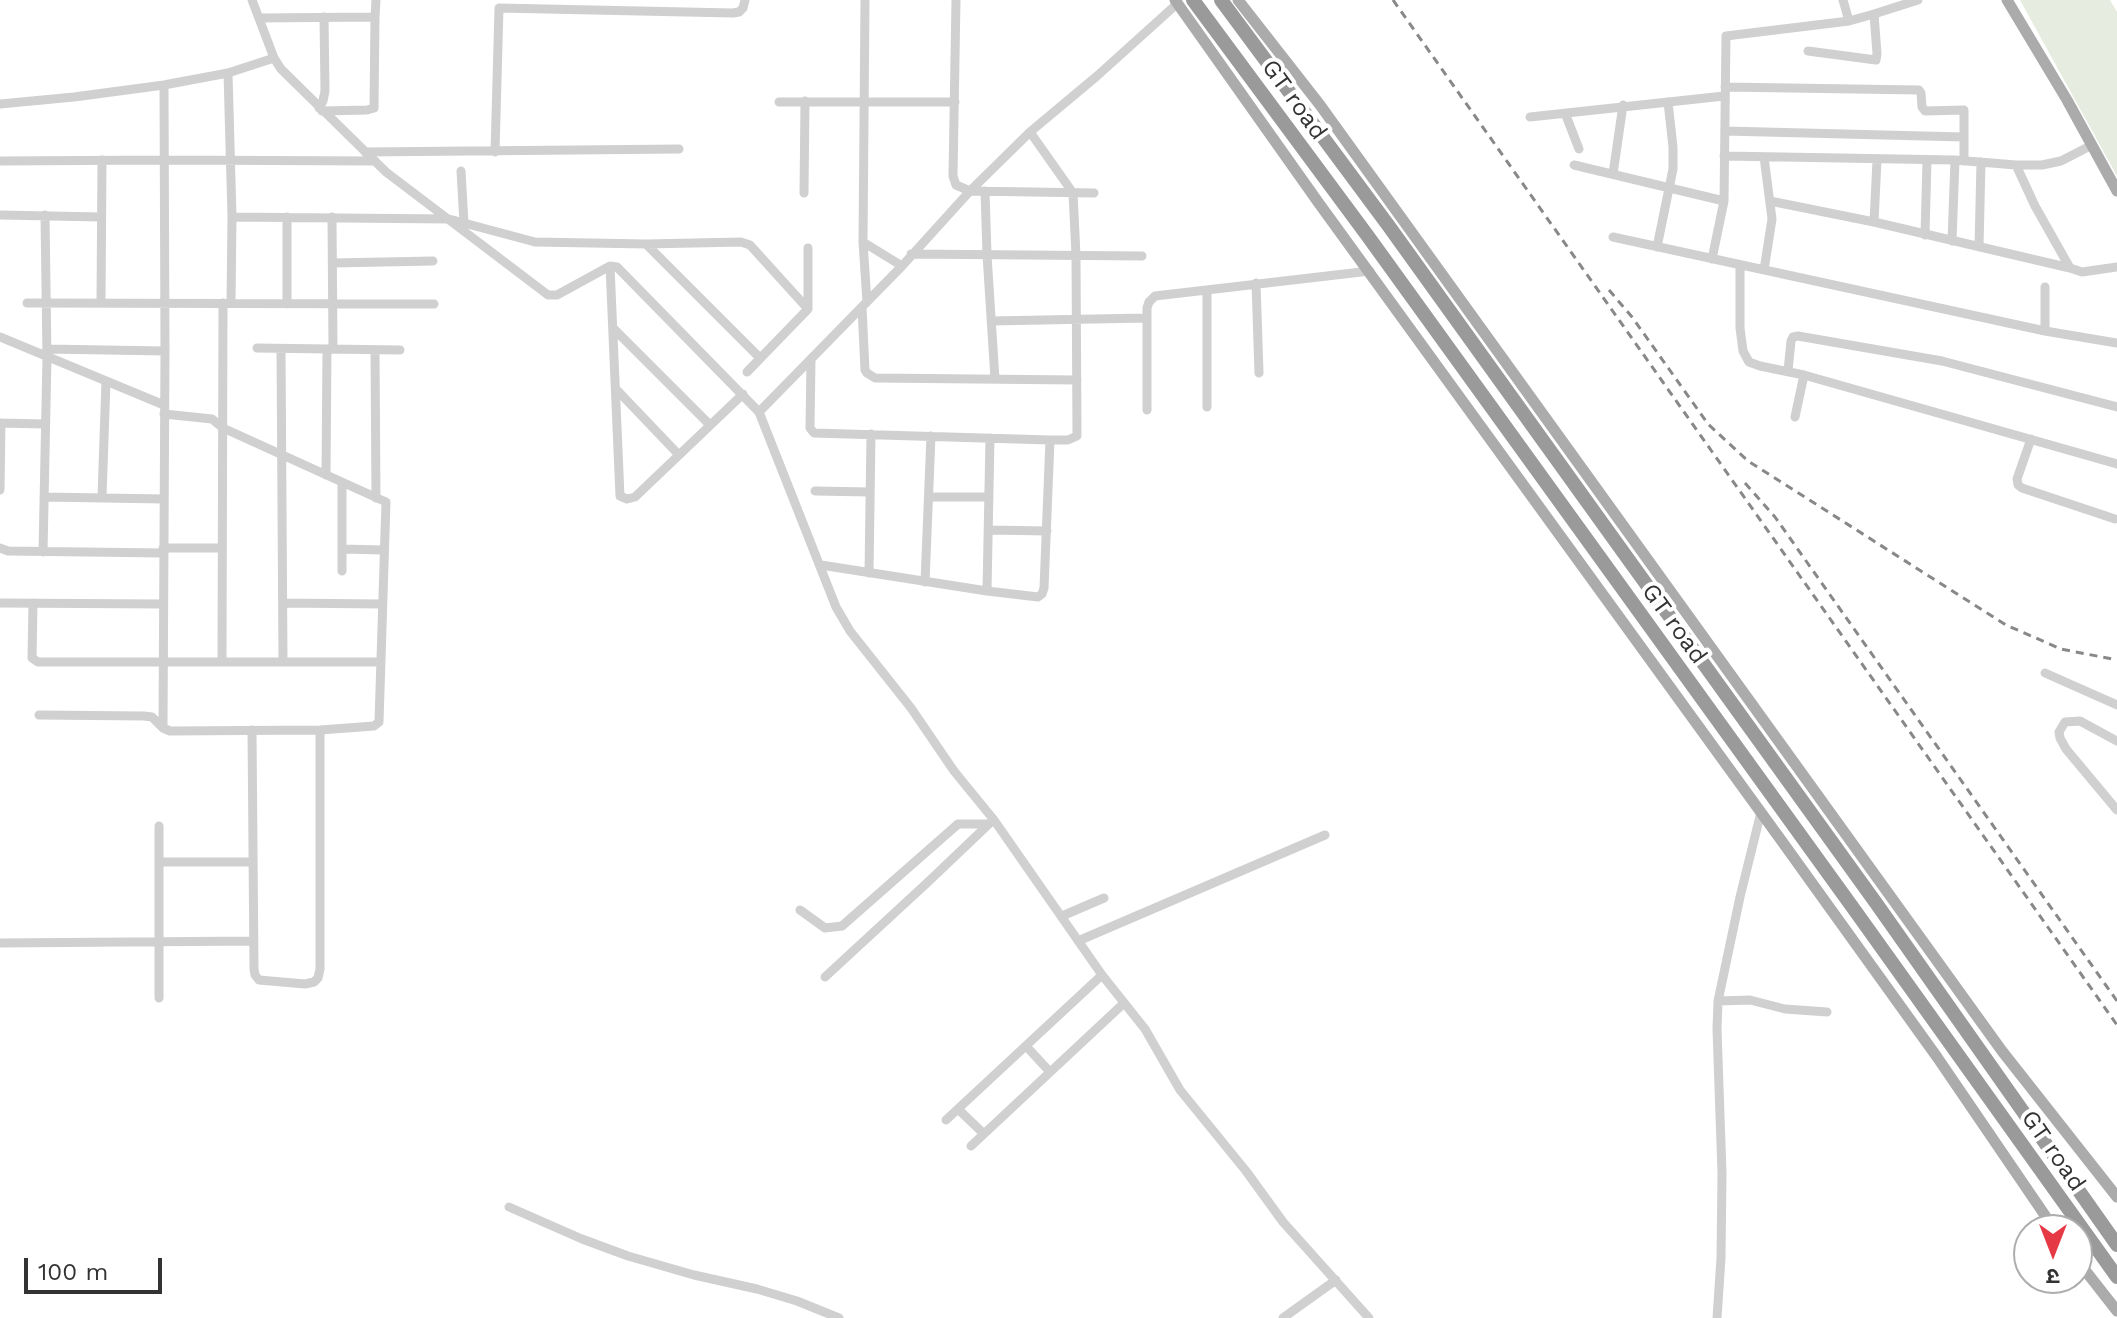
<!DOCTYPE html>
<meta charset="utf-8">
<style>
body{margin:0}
#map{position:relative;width:2117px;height:1318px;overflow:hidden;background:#fff;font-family:"Work Sans","Noto Sans Devanagari",sans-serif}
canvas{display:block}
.north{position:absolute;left:2013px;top:1214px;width:80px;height:80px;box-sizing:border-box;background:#fff;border:2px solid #adadad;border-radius:50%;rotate:180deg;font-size:22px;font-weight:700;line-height:32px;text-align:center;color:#333}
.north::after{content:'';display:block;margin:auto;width:28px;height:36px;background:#e63946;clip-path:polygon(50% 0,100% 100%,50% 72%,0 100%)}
.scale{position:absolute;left:24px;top:1258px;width:138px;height:36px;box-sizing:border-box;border:4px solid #333;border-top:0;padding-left:10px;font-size:24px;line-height:28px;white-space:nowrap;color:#333;-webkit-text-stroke:6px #fff;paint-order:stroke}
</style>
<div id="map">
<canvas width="2117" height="1318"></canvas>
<div class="north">उ</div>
<div class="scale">100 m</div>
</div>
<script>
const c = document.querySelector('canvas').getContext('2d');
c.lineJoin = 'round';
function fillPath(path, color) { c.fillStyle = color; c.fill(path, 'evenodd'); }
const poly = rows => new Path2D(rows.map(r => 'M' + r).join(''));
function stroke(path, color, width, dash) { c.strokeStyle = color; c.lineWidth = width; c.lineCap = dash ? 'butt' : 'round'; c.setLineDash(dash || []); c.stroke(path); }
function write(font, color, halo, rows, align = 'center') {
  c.font = font + ' "Work Sans",sans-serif'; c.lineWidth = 8; c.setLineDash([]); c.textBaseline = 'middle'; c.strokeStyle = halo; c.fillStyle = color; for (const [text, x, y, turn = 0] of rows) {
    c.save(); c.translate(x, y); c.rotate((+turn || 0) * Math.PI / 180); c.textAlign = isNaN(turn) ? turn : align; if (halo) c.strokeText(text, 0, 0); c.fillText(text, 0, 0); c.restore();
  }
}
const green = poly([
 [2020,0,2110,0,2117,12,2117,176]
]);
const minor = poly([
 [252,0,274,58,281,69,386,172,548,295,557,295,610,266,617,267,759,412,836,607,850,631,911,708,954,771,994,820,1102,975,1145,1029,1180,1090,1246,1171,1283,1222,1369,1318],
 [865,0,863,242,902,266],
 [956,0,953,176,956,185,970,191,1094,193],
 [1843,0,1849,21],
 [375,17,376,0],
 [259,18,375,17,374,108,367,110,322,111],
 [1808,51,1876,60,1877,54,1874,14,1918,0],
 [228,73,232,217,231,303],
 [1725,87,1919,90,1921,93,1922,107,1925,111,1964,110,1964,161],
 [779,102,955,102],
 [0,104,74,97,164,85,228,73,274,58],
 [319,108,323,101,325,91,324,17],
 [1565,113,1579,149],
 [1530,117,1724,96],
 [1725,131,1964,137],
 [365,152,679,149],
 [495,152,499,8,733,13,739,12,743,8,745,0],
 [1724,156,1955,160,2016,165,2042,165,2061,161,2092,145],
 [1764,157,1772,219,1764,270],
 [0,161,165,160,375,161],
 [1574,165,1724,201],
 [2016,165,2035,206,2070,268,2082,272,2117,267],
 [461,171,464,223],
 [1613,174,1623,105],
 [985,191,987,255,995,379],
 [804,193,805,101],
 [1770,201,1874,222,2070,268],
 [0,215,101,217],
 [232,217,449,219,535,242,646,244,741,242,750,245,808,309],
 [287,217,287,304],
 [332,217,333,349],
 [1874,222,1877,160],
 [1925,235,1927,160],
 [1613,237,2045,331,2117,343],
 [1952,241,1955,160],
 [863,242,867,302],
 [646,244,760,358],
 [1657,247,1673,169,1673,147,1668,102],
 [1979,247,1981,162],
 [911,254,1142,256],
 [1712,259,1724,201,1726,36,1849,21,1874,14],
 [333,263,433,261],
 [1740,265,1740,328,1743,351,1749,362,1760,366,1804,375,2117,464],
 [610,266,620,496,627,499,635,497,743,394],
 [1256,283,1259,373],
 [1207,290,1207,407],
 [27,303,434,304],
 [101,303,102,160],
 [862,307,865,370,867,373,875,378,1077,380],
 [991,321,1146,318],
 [613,328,710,425],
 [2045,331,2045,287],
 [0,337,164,405],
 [257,348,400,350],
 [47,349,165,351],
 [281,349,283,662],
 [375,350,376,498],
 [811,359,810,428,814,433,1050,440,1068,440,1077,436,1076,255,1073,193,1030,132],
 [1788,371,1791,341,1793,337,1798,336,1942,361,2117,407],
 [747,372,808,309,808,248],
 [616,389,679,455],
 [1147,410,1147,308,1149,302,1155,296,1370,271],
 [759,412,902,266,970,191,1030,132,1097,76,1178,3],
 [1795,417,1804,375],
 [0,423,45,424],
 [2031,439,2017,479,2018,485,2022,488,2115,519],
 [326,475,327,349],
 [342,483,342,571],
 [0,490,1,423],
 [815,491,869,492],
 [44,497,164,499],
 [102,497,106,381],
 [930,497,989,497],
 [989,530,1047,531],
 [0,548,8,551,163,553],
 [163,548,221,548],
 [342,549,383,550],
 [43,552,47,357,45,215],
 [821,565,987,591,1038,597,1042,594,1044,588,1050,440],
 [869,573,871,434],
 [925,582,931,436],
 [987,591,990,438],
 [0,603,163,604],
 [33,603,32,658,38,662,381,662],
 [284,603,382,604],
 [222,662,223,303],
 [2045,673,2117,705],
 [39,715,144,716,152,717,163,728,170,731,320,730,374,726,379,722,386,502,223,428,212,419,164,414],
 [163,728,165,351,164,85],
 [252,730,254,969,255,975,259,980,305,984,314,982,318,978,320,969,320,730],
 [2117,741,2080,721,2065,722,2059,732,2060,738,2066,749,2117,810],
 [159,826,159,998],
 [159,862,253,862],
 [800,910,825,928,842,926,958,824,988,824],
 [1062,916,1104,898],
 [1078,941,1325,835],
 [0,943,254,941],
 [825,977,928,882,991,822],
 [1718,1001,1750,1000,1785,1009,1827,1012],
 [1026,1046,1050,1072],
 [958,1109,984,1134],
 [946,1120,1102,975],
 [971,1146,1123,1004],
 [509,1207,582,1239,628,1256,694,1275,757,1289,797,1301,839,1318],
 [1283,1318,1336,1280],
 [1717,1318,1721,1258,1722,1173,1717,1029,1718,1001,1740,897,1761,812]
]);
const major = poly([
 [1175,0,1318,202,1781,840,1937,1057,2055,1230],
 [1238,0,1320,105,2002,1051,2117,1197],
 [2007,0,2067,100,2117,191],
 [2077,1260,2117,1311]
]);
const highway = poly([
 [1193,0,1367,235,1856,912,2117,1277],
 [1221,0,1388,225,1631,563,1876,903,2117,1245]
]);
const rail = poly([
 [1393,0,2117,1025],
 [1609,290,1632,317,1708,424,1748,461,2006,625,2061,649,2117,660],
 [1745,483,1775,517,2117,1001]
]);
const streetNames = [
 ["GT road",1294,100,54],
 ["GT road",1674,624,54],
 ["GT road",2053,1151,55]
];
fillPath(green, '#e6ecdf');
stroke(minor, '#d0d0d0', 9);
stroke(major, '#ababab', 11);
stroke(highway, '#9a9a9a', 14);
stroke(rail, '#888', 3, [8, 6]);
write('24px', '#333', '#fff', streetNames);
</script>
